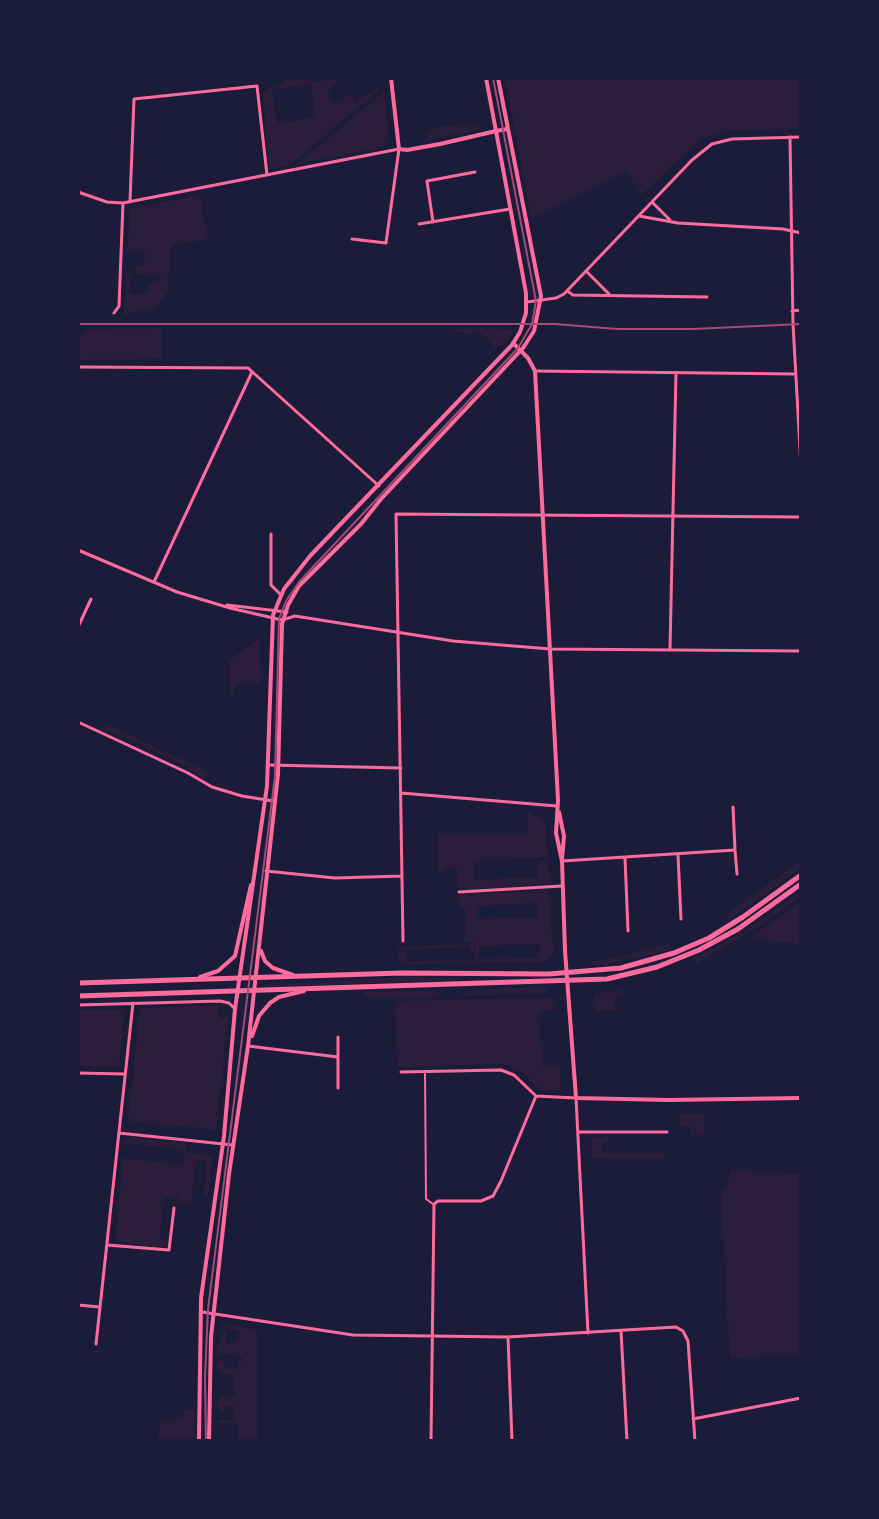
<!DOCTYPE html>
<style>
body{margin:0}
#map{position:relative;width:879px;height:1519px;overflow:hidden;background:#1b1b3a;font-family:"Source Serif 4",serif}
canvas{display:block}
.frame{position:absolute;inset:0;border:80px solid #1b1b3a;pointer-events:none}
</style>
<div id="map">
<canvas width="879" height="1519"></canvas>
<div class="frame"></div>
</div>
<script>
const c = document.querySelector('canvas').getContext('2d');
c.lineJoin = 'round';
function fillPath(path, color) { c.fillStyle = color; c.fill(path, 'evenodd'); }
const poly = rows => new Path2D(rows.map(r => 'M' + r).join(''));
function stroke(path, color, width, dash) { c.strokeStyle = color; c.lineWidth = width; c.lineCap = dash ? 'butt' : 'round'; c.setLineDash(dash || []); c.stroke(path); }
const green = poly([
 [288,78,309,78,312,82,342,78,328,91,331,100,337,102,352,94,355,102,377,87,378,91,290,165,274,168,269,165,263,95,267,89,284,83],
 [310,83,316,117,278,124,272,90],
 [505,78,801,78,801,129,738,130,718,133,700,140,640,196,627,170,531,218],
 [385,91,389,139,386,144,375,149,297,164],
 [479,123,482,129,427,140,426,132,444,126],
 [200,195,208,240,171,244,168,291,157,307,124,315,126,273,132,274,129,293,136,294,148,294,149,284,157,284,162,277,137,274,137,266,144,266,145,252,127,251,130,209],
 [162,328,162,359,78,360,78,336,87,329],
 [471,328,505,329,514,331,507,340,493,349,494,346,479,331,474,334,451,331,451,329],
 [260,638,261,683,235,684,234,694,230,694,229,660],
 [105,723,208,772,205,780,190,771,189,767,110,731,102,730],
 [527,811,546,823,548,857,474,861,474,880,538,877,538,861,547,859,550,884,459,890,457,868,443,869,442,872,438,872,438,835,528,835],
 [801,860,801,868,729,920,726,915],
 [548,890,554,955,544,962,475,962,475,942,465,942,465,908,460,908,459,895],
 [538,903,538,917,477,919,476,906],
 [540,944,540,958,479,959,479,946],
 [801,891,801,897,760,926,696,964,693,959,754,925],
 [801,902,801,944,748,939,763,929],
 [670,943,671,949,654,954,591,967,592,961,624,956],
 [473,944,473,952,470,952,469,947,405,950,406,962,473,959,473,963,399,965,398,947],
 [406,977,486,979,266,987,266,985],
 [548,987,546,993,537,994,462,996,462,993,503,988],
 [623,990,623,995,615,996,615,1007,619,1007,619,1010,596,1011,594,994],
 [424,991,439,992,439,997,364,997,364,992],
 [548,997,556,1002,557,1009,539,1011,542,1065,560,1065,561,1090,540,1090,522,1072,504,1064,397,1067,395,1001],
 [218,1005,220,1008,217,1011,222,1019,226,1016,228,1018,216,1130,128,1121,140,1008],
 [125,1009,119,1066,78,1066,78,1010],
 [680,1114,704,1114,704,1135,691,1135,691,1126,680,1126],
 [127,1137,186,1144,186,1150,121,1143],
 [608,1137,608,1141,602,1142,602,1153,663,1153,663,1141,664,1158,592,1158,591,1138],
 [184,1152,213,1156,208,1198,203,1197,207,1161,196,1159,191,1205,177,1204,178,1196,164,1198,160,1238,169,1240,165,1246,162,1248,115,1241,123,1158,182,1165],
 [730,1170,801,1174,801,1355,730,1358,728,1320,725,1318,727,1315,721,1188,724,1189,728,1184],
 [223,1323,257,1330,257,1441,238,1441,237,1423,219,1423,219,1420,236,1420,234,1406,224,1406,224,1413,219,1414,218,1395,235,1397,235,1375,218,1373,218,1361,223,1361,224,1367,235,1368,238,1367,238,1361,244,1360,238,1355,218,1354,221,1329,226,1330,226,1343,235,1342,239,1335,239,1331,221,1328],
 [183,1410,194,1410,195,1441,158,1441,161,1419,183,1420]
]);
const pedestrian = poly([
 [425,1074,426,1199,433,1204]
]);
const minor = poly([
 [790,137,793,324,801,467],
 [78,192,107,202,123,203,399,149,386,243,352,239],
 [130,201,134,99,257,86,267,175],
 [653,203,670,220],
 [639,216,678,223,783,229,801,233],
 [433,222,427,181,475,172],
 [419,224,510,209],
 [586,271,609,294],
 [567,291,573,295,707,297],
 [527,302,556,298,564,294,692,160,712,144,732,139,801,137],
 [792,311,801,310],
 [114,313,119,306,123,203],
 [78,367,248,368,379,486],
 [535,371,795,374],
 [271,534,271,585,280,594],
 [78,550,177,592,230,608,282,620,295,616,453,641,550,649,801,651],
 [154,582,252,372],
 [227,605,287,612],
 [78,627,91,599],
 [670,649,676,373],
 [78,722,188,773,212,787,242,796,273,801],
 [269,765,401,768],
 [401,793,557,806],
 [735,850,737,874],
 [678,855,681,919],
 [625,858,628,931],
 [562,861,735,850,733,807],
 [266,871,335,878,402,876],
 [459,892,562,886],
 [403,941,396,514,801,517],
 [78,1005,220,1001,229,1003,235,1009],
 [338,1037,338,1088],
 [248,1046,338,1057],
 [401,1072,501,1070,514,1075,536,1096],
 [78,1073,125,1074],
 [536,1096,576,1098,588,1333],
 [579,1132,667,1132],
 [119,1133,233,1145],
 [107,1245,169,1250,174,1208],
 [78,1305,100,1307],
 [202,1312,353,1335,508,1337,676,1327,683,1331,688,1341,695,1441],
 [621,1331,627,1441],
 [508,1337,512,1441],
 [96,1344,133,1003],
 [693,1419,801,1398],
 [431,1441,434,1204,438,1201,481,1201,493,1196,501,1181,536,1096]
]);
const tertiary = poly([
 [486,78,496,131,507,129],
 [513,343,528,358,535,371,558,800,556,833,562,861,565,951,576,1098,668,1100,801,1098],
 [559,812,564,836,562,859]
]);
const secondary = poly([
 [261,951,265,961,273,968,293,975],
 [200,977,218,971,235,956,251,885],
 [252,1036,259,1016,270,1003,279,997,304,991],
 [199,1441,201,1298,224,1136,235,1009,267,786,273,615,284,589,310,556,512,345,520,332,526,313,526,293,496,131,440,144,407,150,399,149,391,78],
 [209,1441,211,1337,229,1174,248,1046,278,774,282,624,288,605,299,586,361,524,381,499,523,348,534,331,541,296,498,78]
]);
const primary = poly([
 [78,983,402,973,549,974,621,968,674,953,709,938,743,917,801,875],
 [78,996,607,979,657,967,699,950,738,929,801,884]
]);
const tram = poly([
 [206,1441,205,1377,208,1309,275,776,279,619,286,601,299,582,518,348,532,324,536,301,493,78]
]);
const rail = poly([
 [78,324,555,324,617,329,693,329,801,324]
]);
fillPath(green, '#2a1e3b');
stroke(pedestrian, '#ff6b9d', 2);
stroke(minor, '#ff6b9d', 3);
stroke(tertiary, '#ff6b9d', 4);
stroke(secondary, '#ff6b9d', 4);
stroke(primary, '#ff6b9d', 5);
stroke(tram, '#a44b75', 2);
stroke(rail, '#a44b75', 2);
</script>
